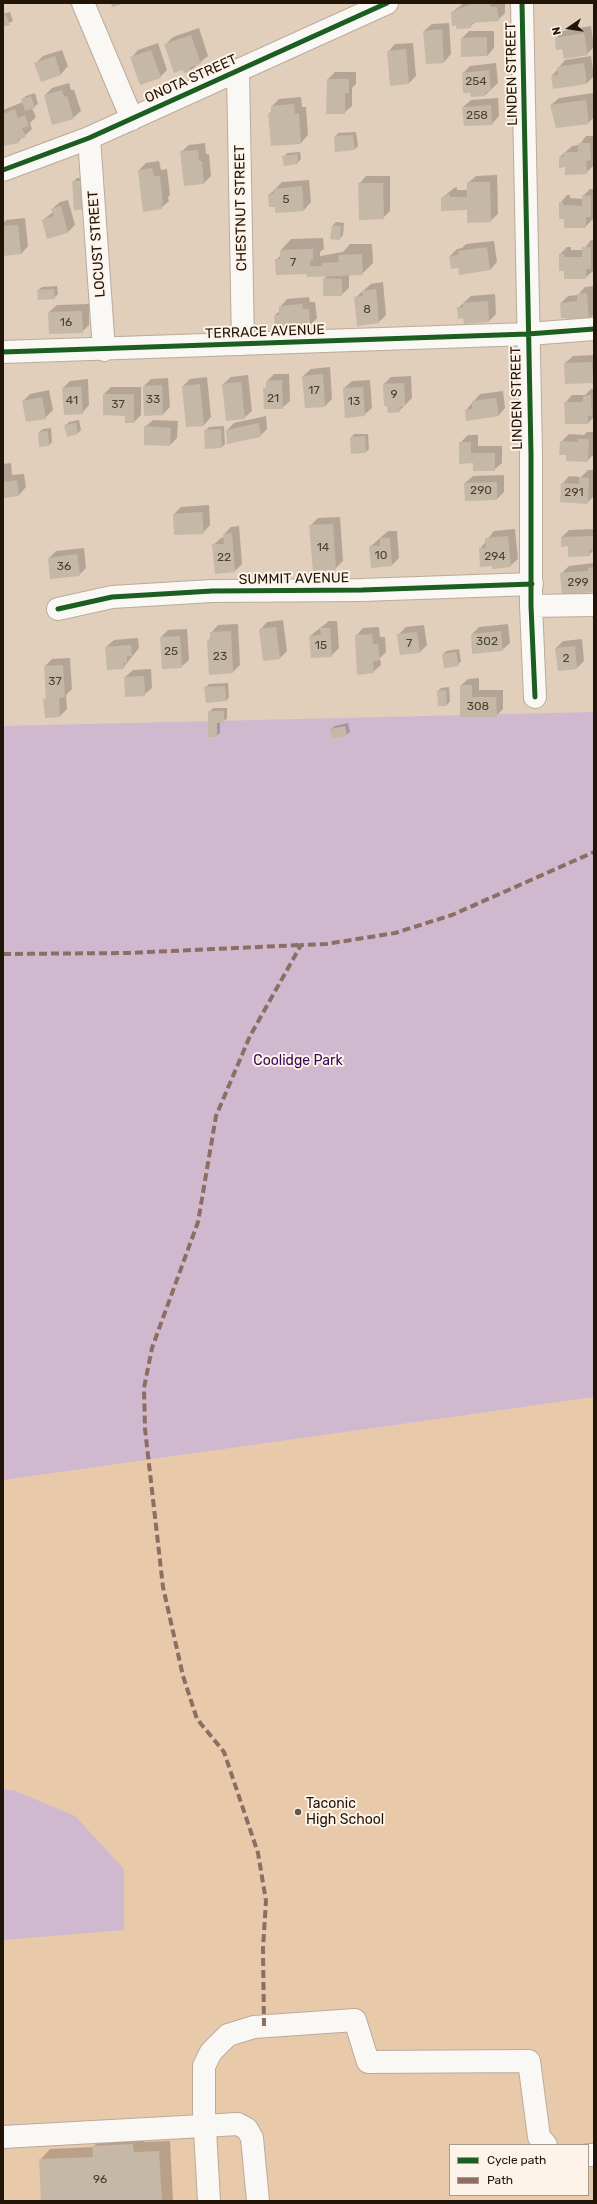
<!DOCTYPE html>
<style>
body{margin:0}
#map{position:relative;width:597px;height:2204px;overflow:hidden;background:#e1cebb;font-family:Rubik,sans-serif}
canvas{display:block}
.frame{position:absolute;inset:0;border:4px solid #211508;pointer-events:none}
.legend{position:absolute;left:449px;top:2144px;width:140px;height:52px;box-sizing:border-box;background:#fef3e9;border:1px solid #a69a8f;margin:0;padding:5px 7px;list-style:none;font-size:12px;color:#211508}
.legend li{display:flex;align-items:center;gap:8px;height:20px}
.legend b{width:20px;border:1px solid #a69a8f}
.north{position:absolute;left:549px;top:8px;width:40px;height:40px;-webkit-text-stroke:3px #fef3e9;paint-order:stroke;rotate:257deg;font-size:11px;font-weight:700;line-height:16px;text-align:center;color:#211508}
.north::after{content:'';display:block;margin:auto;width:14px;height:18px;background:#211508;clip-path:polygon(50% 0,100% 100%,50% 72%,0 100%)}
</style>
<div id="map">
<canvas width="597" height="2204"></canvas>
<div class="frame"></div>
<ul class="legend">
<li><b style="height:5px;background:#1b5e20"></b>Cycle path</li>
<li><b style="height:5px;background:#8d6e63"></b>Path</li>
</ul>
<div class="north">N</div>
</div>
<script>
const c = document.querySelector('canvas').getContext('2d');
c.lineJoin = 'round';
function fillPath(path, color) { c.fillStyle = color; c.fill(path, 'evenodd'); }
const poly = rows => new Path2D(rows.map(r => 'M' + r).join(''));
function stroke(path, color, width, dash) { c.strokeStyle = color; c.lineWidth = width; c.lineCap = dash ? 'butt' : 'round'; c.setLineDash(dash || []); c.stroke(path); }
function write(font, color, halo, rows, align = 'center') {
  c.font = font + ' Rubik,sans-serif'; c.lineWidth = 4; c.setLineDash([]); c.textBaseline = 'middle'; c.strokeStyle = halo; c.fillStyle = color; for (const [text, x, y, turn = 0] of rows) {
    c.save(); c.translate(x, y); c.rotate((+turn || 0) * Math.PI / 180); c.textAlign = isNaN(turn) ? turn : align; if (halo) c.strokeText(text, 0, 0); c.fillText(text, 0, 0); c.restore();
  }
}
const built = poly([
 [594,1397,594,2201,3,2201,3,1480],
 [450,2145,588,2145,588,2195,450,2195]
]);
const green = poly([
 [594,712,594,1397,3,1480,3,726],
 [3,1790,13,1790,75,1816,124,1869,124,1930,3,1940]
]);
const shadow = poly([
 [464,3,505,3,505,13,498,20,475,22,470,27,452,12],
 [10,12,13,21,3,26,3,14],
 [449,23,451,54,444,62,427,63,424,31,432,24],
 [591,26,594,47,587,54,563,48,556,38,563,31],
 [199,28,208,56,191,70,184,69,165,45,173,37],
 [469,31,494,31,494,48,487,56,462,38],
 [158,43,167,70,160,77,131,58,138,50],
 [413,43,416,76,409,83,388,52,395,44],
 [62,50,68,66,61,74,41,80,35,64,43,56],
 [591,56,594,76,587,83,554,88,552,76,565,60],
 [496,63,498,83,485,95,463,73,470,66],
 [335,72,356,72,356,84,352,88,352,106,344,113,328,79],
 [69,83,71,90,74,90,81,111,73,118,45,95,52,88],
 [35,93,38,104,32,108,36,117,30,123,32,129,18,142,3,142,3,110,23,102,22,99,26,96],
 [593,93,594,117,588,123,551,105,559,98],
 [301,97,302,107,306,107,308,135,301,143,269,114,272,110,272,106,279,99],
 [498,98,499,116,492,124,463,107,471,100],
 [356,132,358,146,355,149,335,137,338,133],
 [586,136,594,136,593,166,586,173,566,166,560,157,572,146,579,145],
 [205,143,206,154,209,154,211,176,204,183,185,185,181,152,189,145],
 [300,152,301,159,297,163,284,157,287,153],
 [159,161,161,170,167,169,170,195,168,197,169,201,161,208,139,170,146,163],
 [497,175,498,214,490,221,442,198,454,188,457,187,457,190,468,190,468,183,476,176],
 [366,176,390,176,390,211,383,218,359,184],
 [77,178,87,178,89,205,73,182],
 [309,180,311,202,304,210,275,206,269,195,282,182],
 [590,189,594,189,593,219,585,227,565,218,560,203,567,195,570,195,570,198,583,199,583,196],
 [68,200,75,225,68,232,43,220,53,212,52,209,60,202],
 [25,218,28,246,21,254,3,255,3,223,6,220],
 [336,222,344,223,343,235,339,239,333,225],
 [323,238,324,249,320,252,320,256,343,252,350,244,372,244,373,263,362,274,349,274,349,288,341,295,324,279,327,275,307,273,276,260,281,255,281,250,291,239],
 [591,240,594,240,593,271,585,278,565,270,560,254,567,247,571,247,571,250,583,250],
 [494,241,497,262,490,270,459,267,450,256,457,249,462,248,466,244],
 [383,282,386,315,379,322,358,325,355,298,371,284],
 [57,286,58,294,54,298,38,290,42,287],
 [593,286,594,314,588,320,568,317,561,303,568,296,578,295,585,287],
 [495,294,496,314,489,321,464,317,458,308,471,296],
 [309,297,310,302,315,302,317,318,310,325,275,315,280,311,280,307,287,299],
 [89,304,89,325,82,332,49,312,57,305],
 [594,355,592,382,565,363,573,356],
 [330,367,332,399,325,406,303,376,311,369],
 [274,374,289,374,290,401,282,408,264,389,267,386,267,381],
 [248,375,252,411,244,418,223,384,231,377],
 [411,376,412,398,399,411,388,405,384,384,391,377],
 [207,377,211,417,204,425,187,426,183,386,190,379],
 [168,378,170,407,163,414,144,386,151,379],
 [88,379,89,405,82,413,63,388,70,381],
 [370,380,372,408,364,415,344,388,352,381],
 [111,387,141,387,141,415,134,422,104,394],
 [591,389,594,389,594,417,588,423,566,423,565,403,572,395,585,395],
 [49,390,53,410,45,418,23,401,30,394],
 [503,391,505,408,498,416,466,410,480,394],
 [266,416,267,429,260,436,228,442,227,430,234,423],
 [79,420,81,430,78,433,68,436,65,426,69,422],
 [153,420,178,421,177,438,170,445,145,427],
 [224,426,225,444,222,447,205,431,209,427],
 [51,428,52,442,49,445,39,432,43,429],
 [587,432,594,432,594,454,587,461,561,442,569,434,584,435],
 [354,434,368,434,369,449,366,452,351,438],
 [468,435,478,435,478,446,502,446,502,463,494,470,474,462,460,443],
 [11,463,12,475,24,474,26,487,19,495,3,497,3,464],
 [588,470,594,470,594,496,587,503,562,484,569,476,581,477],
 [504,475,504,492,497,499,465,483,473,476],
 [209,505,210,525,203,533,174,514,181,507],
 [340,517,343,561,335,569,310,526,318,518],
 [239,526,242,564,235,571,213,545,221,538,224,537,224,534,231,527],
 [515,529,518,559,510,566,480,549,494,531],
 [594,529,594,550,589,555,569,545,562,537,569,530],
 [388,531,397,531,399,558,391,566,370,547],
 [84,548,86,568,79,575,49,558,56,551],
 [594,563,594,591,561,574,569,566],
 [283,620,287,651,280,658,260,630,267,622],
 [329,621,337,621,339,648,331,656,310,636],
 [238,624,240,665,233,672,210,674,208,641,211,637,211,633,218,625],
 [508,624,510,643,502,650,472,634,479,627],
 [424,625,427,645,420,652,398,635,406,627],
 [379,627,380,637,385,637,386,652,380,658,381,665,373,672,356,636,363,628],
 [187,629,189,660,181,667,161,637,168,630],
 [138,638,139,648,123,668,106,647,114,640],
 [582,639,584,661,577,668,556,648,563,641],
 [459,649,461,661,458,665,443,654,446,651],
 [70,658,72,689,66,695,67,709,60,716,44,700,47,697,45,666,52,659],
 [151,669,152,688,144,695,125,677,133,670],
 [479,678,479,690,503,690,503,709,496,716,461,716,460,686,468,679],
 [228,683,229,697,226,701,205,688,209,684],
 [449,687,450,701,447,705,438,691,441,688],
 [213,708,227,708,227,719,220,722,220,733,216,736,209,712],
 [348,723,350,732,346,735,331,729,335,726],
 [144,2133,144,2142,170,2141,173,2201,42,2201,40,2160,50,2149,93,2147,104,2136]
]);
const building = poly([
 [111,3,125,3,112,7],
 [474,3,489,3,491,7,497,7,499,21,471,23,471,28,456,29,456,25,452,26,451,12],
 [6,15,10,25,3,27,3,16],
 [442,29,444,63,426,64,423,31],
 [584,33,588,55,564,59,562,49,556,50,555,38],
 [191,35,201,64,190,67,192,71,184,73,183,70,174,73,164,44],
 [487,37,487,56,461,57,461,38],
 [406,49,409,84,390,86,387,51],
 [151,50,161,78,140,85,130,57],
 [55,56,61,75,41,82,34,63],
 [584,63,587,84,553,89,551,76,558,75,557,67],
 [489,70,491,91,485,92,485,96,471,97,470,93,463,93,462,73],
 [327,79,349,79,349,93,345,93,345,114,326,114],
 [62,90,64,97,67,96,74,119,52,125,44,95],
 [31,96,35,108,25,111,21,99],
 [586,100,589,124,556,128,550,105],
 [294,104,295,114,299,113,301,144,271,146,268,113,271,113,271,106],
 [491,105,492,125,464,126,462,107],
 [15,109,18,118,25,115,29,126,22,128,26,137,18,140,19,143,3,146,3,114],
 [353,135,355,150,335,152,334,136],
 [578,143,590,143,591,160,586,161,587,174,565,175,565,167,559,168,559,157,564,157,564,152,578,152],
 [198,150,199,161,202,161,204,184,184,186,180,151],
 [297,154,298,164,284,166,282,156],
 [152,168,154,176,160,176,163,203,161,203,162,209,143,212,138,170],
 [72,181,84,181,86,209,74,210],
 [467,182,490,182,491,222,467,223,467,210,441,211,441,197,446,197,445,195,450,194,450,197,467,197],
 [358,183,383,183,384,219,359,220],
 [302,186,304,211,275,213,275,207,269,207,268,194,274,194,273,189],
 [582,195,591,196,591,217,586,217,586,228,564,228,564,219,559,219,559,202,563,202,563,205,582,206],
 [61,206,68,233,47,239,42,220,54,216,51,209],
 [18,225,21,254,3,256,3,226],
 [332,225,341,226,340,240,330,239],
 [487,247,490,270,459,275,458,268,451,269,449,256,458,255,458,251],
 [582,247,591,247,591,269,586,269,586,279,564,279,564,271,559,271,559,254,564,254,564,257,582,257],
 [313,249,313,260,310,261,310,266,322,266,322,263,339,262,338,255,362,254,363,275,307,277,306,274,276,275,275,259,280,259,280,250],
 [323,278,342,279,342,296,323,296],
 [54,289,55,299,38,300,37,290],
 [376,289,379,323,357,326,354,297,363,296,362,291],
 [587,293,589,321,567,323,567,318,561,318,560,303,577,301,577,294],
 [488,301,489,322,464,324,463,318,458,319,457,307,463,307,463,303],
 [302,304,303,309,309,309,310,326,275,329,274,315,279,315,279,306],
 [82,311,83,333,49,334,48,312],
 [592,362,593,383,565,384,564,363],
 [323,374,325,407,305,408,302,376],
 [282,380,283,409,264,409,263,388,266,388,266,381],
 [241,382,245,419,226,421,222,384],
 [404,383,405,406,399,407,400,412,388,413,387,406,384,406,383,384],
 [200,384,204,426,186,427,182,386],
 [162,385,163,415,144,416,143,386],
 [81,386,83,414,64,415,62,388],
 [363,387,365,416,345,418,343,388],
 [103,394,134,394,134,423,125,423,125,416,103,415],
 [591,395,592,416,588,416,588,424,565,424,564,402,583,402,583,396],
 [42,397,46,419,26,422,22,401],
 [496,398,499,416,466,421,465,410,472,409,472,401],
 [76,423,78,434,67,437,64,425],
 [259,423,261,437,227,444,226,430],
 [144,426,171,428,170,446,144,445],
 [221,429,222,448,205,449,204,430],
 [48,431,49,446,39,447,38,432],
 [365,436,366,453,351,454,350,437],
 [578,439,589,439,588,462,566,461,566,455,559,455,560,441,578,442],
 [459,442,471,442,471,453,495,453,495,471,473,471,473,463,459,464],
 [3,473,5,482,17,480,19,496,3,498],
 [579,477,589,478,588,504,560,502,561,483,579,484],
 [497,482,497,500,465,501,464,483],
 [202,512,204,534,174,535,173,514],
 [333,524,336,570,313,571,309,525],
 [232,533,235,572,215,574,212,544,224,544,223,534],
 [508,536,511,567,492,569,492,566,480,567,479,548,486,548,485,538],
 [594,536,594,550,589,550,590,556,568,557,568,546,561,547,561,537],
 [380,538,390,538,392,566,371,568,369,546,380,546],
 [77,554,80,576,50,579,48,558],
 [594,567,594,592,562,595,560,573,588,571,588,568],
 [276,627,280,659,263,661,259,629],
 [320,628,330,628,332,657,311,658,309,636,321,635],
 [231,631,233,673,209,675,207,640,210,640,210,632],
 [501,631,503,651,472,654,471,634],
 [417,632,420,653,400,655,397,634],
 [372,634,373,644,378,644,380,660,373,661,374,673,357,675,355,635],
 [180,636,182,668,162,669,160,637],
 [131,645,132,656,127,656,127,663,123,663,124,669,107,670,105,647],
 [575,646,577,669,558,671,555,648],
 [456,652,459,666,444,668,442,654],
 [63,665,65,697,59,698,60,717,45,718,43,699,46,699,44,666],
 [144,676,145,696,125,697,124,677],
 [460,685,472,685,472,697,496,697,497,717,460,717],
 [225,686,226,701,206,703,204,687],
 [446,690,447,706,438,706,437,691],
 [208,711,224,711,224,723,217,723,217,737,208,737],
 [345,726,347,736,332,739,330,729],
 [133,2144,134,2152,159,2151,162,2201,41,2201,39,2159,93,2157,92,2146]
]);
const minor = poly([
 [83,3,132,119],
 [522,3,531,454,531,606,535,697],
 [238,71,243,344],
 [89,138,104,350],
 [3,170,89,138,387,3],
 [3,352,528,334,594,329],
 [531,606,594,605],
 [58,609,112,597,212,591,362,590,532,584],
 [3,2137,238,2124,247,2129,252,2138,258,2201],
 [588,2155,594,2155],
 [209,2201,204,2112,204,2066,211,2052,228,2035,254,2027,355,2020,368,2062,529,2061,539,2137,546,2145]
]);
const quiet = poly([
 [3,954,128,953,301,945],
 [264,2026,263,1948,266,1901,258,1853,224,1752,197,1719,183,1676,163,1587,145,1429,144,1388,152,1348,198,1222,216,1116,250,1036,301,945,326,944,395,933,452,915,594,852]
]);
const cycleway = poly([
 [522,3,531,454,531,606,535,697],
 [3,170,89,138,387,3],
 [3,352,528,334,594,329],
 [58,609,112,597,212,591,362,590,532,584]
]);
const markers = [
 [298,1812,4,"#645647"]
];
const numberNames = [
 ["254",476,82],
 ["258",477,116],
 ["5",286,200],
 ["7",293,263],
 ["8",367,310],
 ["16",66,323],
 ["17",314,391],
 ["9",394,395],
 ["21",273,399],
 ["33",153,400],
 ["41",72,401],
 ["13",354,402],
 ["37",118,405],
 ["290",481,491],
 ["291",574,493],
 ["14",323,548],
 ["10",381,556],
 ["294",495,557],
 ["22",224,558],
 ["36",64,567],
 ["299",578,583],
 ["302",487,642],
 ["7",409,644],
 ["15",321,646],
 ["25",171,652],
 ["23",220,657],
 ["2",566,659],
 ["37",55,682],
 ["308",478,707],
 ["96",100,2180]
];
const streetNames = [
 ["LINDEN STREET",512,74,-91],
 ["ONOTA STREET",191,79,-24],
 ["CHESTNUT STREET",241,208,-91],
 ["LOCUST STREET",97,244,-94],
 ["TERRACE AVENUE",265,332,-2],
 ["LINDEN STREET",517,398,-91],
 ["SUMMIT AVENUE",294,579,-1]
];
const parkNames = [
 ["Coolidge Park",298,1061]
];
const poiNames = [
 ["Taconic",306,1804],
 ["High School",306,1820]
];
fillPath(built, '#e8c9aa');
fillPath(green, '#d0b9cf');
fillPath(shadow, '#0003');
fillPath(building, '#c5b8a7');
stroke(minor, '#baab9d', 24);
stroke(minor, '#faf8f5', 22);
stroke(quiet, '#8d6e63', 4, [8, 4]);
stroke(cycleway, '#1b5e20', 5);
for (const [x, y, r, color] of markers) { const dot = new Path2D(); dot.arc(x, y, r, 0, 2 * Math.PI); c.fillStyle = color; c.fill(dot); stroke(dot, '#fef3e9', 1.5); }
write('12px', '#4c4032', null, numberNames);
write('14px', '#211508', '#fef3e9', streetNames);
write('14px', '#3c035e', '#fef3e9', parkNames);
write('14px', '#211508', '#fef3e9', poiNames, 'left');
</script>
